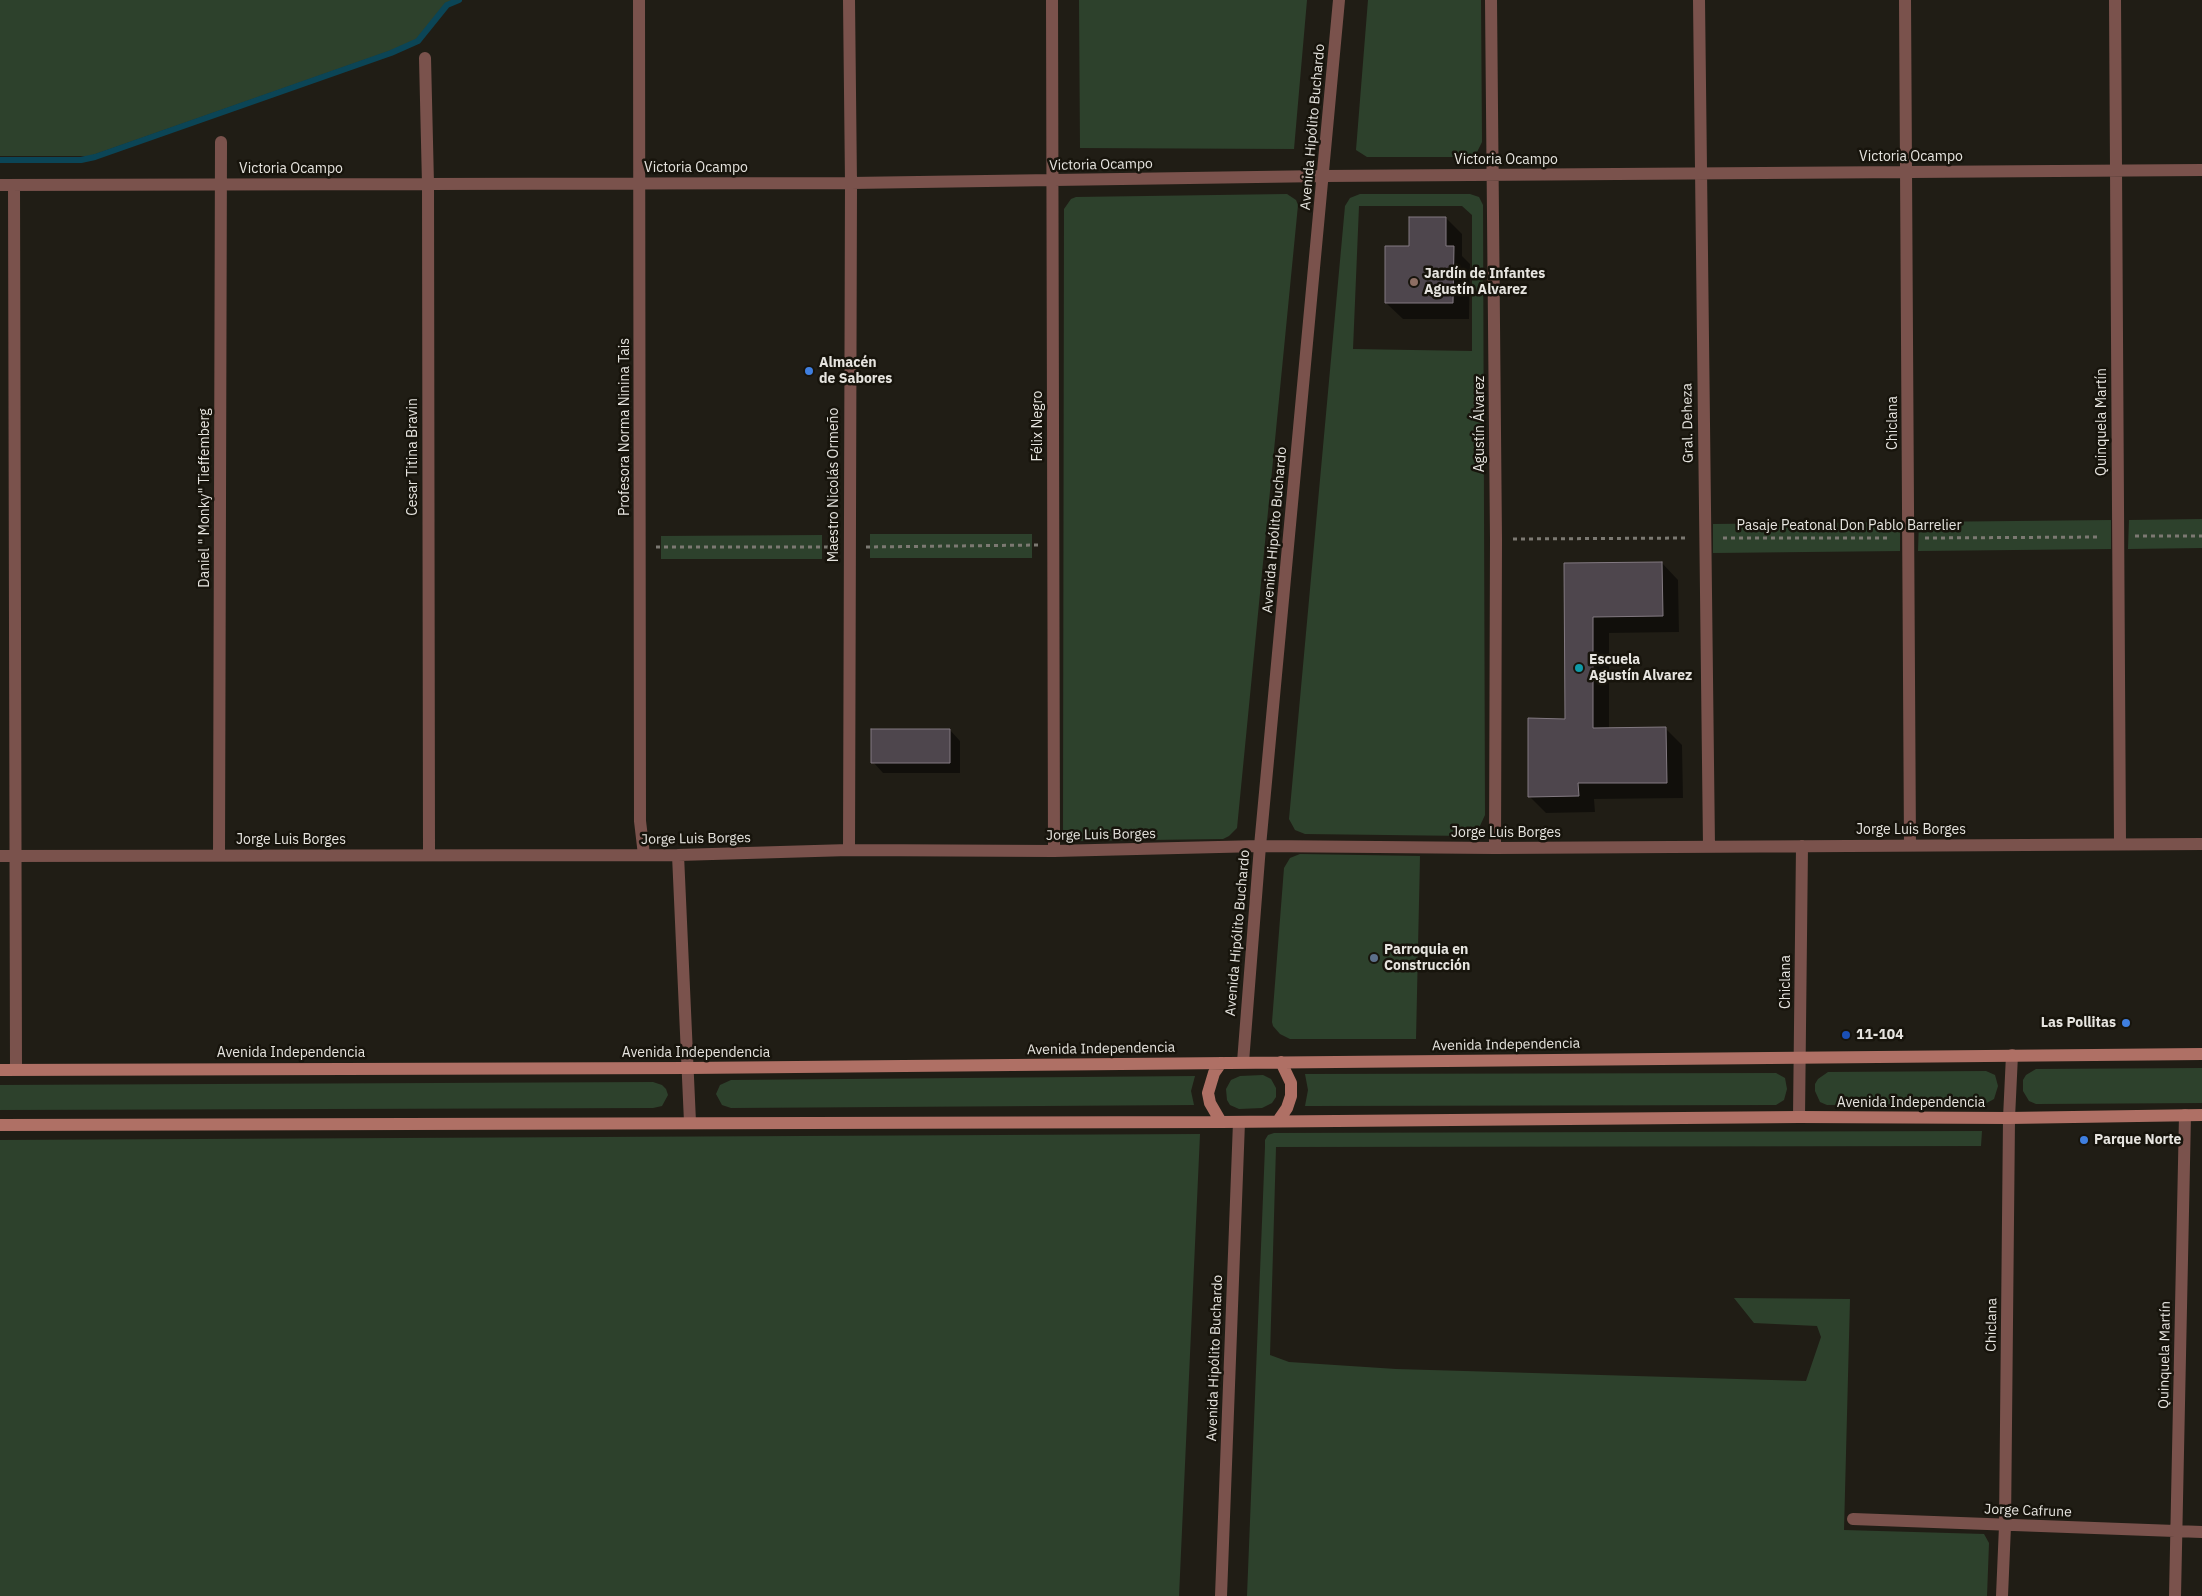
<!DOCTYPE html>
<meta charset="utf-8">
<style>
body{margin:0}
canvas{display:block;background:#201d15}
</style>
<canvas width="2202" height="1596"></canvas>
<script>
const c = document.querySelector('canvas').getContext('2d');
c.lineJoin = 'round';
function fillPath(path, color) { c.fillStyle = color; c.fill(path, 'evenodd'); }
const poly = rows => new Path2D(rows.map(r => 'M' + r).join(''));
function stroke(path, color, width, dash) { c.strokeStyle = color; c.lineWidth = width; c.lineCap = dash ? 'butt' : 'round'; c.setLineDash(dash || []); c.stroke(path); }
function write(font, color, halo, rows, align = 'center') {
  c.font = font + ' "IBM Plex Sans",sans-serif'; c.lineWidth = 5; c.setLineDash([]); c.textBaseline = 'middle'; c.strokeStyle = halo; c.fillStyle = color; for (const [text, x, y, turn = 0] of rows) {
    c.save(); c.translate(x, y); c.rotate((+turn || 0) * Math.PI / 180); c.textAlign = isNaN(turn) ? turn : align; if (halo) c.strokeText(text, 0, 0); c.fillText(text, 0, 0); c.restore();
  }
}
const green = poly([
 [0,0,459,0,446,5,418,41,90,156,0,156],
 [1079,0,1307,0,1294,149,1080,148],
 [1368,0,1481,0,1482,142,1475,156,1471,157,1367,157,1356,150],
 [1287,194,1296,200,1298,205,1237,828,1229,836,1223,839,1071,841,1064,835,1063,829,1064,209,1071,199,1076,197],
 [1360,194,1470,194,1479,197,1483,205,1485,815,1478,830,1469,836,1305,834,1295,830,1289,819,1345,206,1350,198],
 [1359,206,1462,206,1472,215,1472,351,1353,349],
 [2202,519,2202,548,2128,549,2129,520],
 [2111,520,2111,549,1918,551,1919,522],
 [1900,522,1900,551,1713,553,1713,524],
 [870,534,1032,534,1032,558,870,558],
 [822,535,822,559,661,559,661,536],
 [1300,854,1420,856,1416,1039,1290,1039,1280,1034,1273,1026,1272,1022,1284,868,1290,858],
 [2202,1068,2202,1103,2036,1104,2029,1101,2023,1091,2023,1080,2026,1075,2036,1069],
 [1986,1071,1995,1075,1998,1086,1994,1099,1985,1104,1827,1105,1820,1102,1815,1091,1815,1084,1818,1079,1828,1072],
 [1776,1073,1785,1078,1787,1089,1784,1100,1776,1105,1305,1106,1308,1090,1305,1074],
 [1263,1075,1271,1079,1276,1088,1276,1097,1272,1103,1262,1108,1239,1109,1230,1105,1227,1100,1226,1089,1231,1080,1240,1076],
 [1195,1076,1191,1091,1194,1105,731,1108,722,1105,716,1094,720,1085,731,1080],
 [653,1082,662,1085,666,1089,668,1095,662,1106,653,1108,0,1110,0,1085],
 [1982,1131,1981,1146,1276,1147,1270,1355,1289,1362,1396,1369,1806,1381,1821,1337,1817,1326,1754,1323,1734,1298,1850,1299,1844,1530,1984,1534,1989,1543,1987,1596,1247,1596,1265,1147,1265,1140,1268,1135,1274,1133],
 [1200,1134,1179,1596,0,1596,0,1140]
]);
const shadow = poly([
 [1446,218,1462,234,1462,256,1470,264,1469,319,1403,319,1386,303,1410,247],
 [1662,563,1678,580,1679,632,1609,633,1609,729,1666,729,1682,745,1683,798,1594,799,1595,812,1546,813,1529,796,1566,720,1565,565],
 [950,730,960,741,960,773,883,773,873,762]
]);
const stream = poly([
 [0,160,81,160,95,157,391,53,418,41,447,5,459,0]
]);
const building = poly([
 [1409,217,1446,217,1446,246,1454,246,1453,303,1385,303,1385,246,1409,246,1409,217],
 [1662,562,1663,616,1593,617,1593,728,1666,727,1667,783,1578,783,1579,796,1528,797,1528,718,1565,719,1564,563,1662,562],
 [871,729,950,729,950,763,871,763,871,729]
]);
const path = poly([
 [2135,536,2202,536],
 [1723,538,1891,538],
 [1925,538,2101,537],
 [1513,539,1689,538],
 [656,547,833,547],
 [866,547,1038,545]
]);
const street = poly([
 [639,0,640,821,644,855],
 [849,0,851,183,849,850],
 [1052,0,1054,851],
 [1491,0,1496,539,1495,848],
 [1699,0,1709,846],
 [1905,0,1910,845],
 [2115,0,2120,844],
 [425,58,428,184,429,855],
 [0,185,851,183,1324,176,2202,170],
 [14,185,16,1069],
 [219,855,221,142],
 [678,855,690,1122],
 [0,856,678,855,849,850,1054,851,1260,846,1495,848,2202,844],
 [1243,1062,1260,846,1339,0],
 [1799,1117,1802,846],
 [1853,1519,2202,1532],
 [1221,1596,1239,1122],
 [2002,1596,2005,1526,2009,1118,2012,1055],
 [2175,1596,2185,1115]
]);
const secondary = poly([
 [0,1070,688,1068,2202,1054],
 [1278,1121,1287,1108,1291,1096,1291,1083,1281,1062],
 [1221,1122,1210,1103,1208,1093,1214,1073,1221,1063],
 [0,1125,1221,1122,1799,1117,2009,1118,2202,1115]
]);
const markers = [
 [1414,282,5,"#8d6e63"],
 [809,371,5,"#3f7fe0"],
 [1579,668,5,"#0f9aa8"],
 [1374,958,5,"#5c6f8a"],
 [2126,1023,5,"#3f7fe0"],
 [1846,1035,5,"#1a4fb4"],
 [2084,1140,5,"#3f7fe0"]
];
const streetNames = [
 ["Avenida Hipólito Buchardo",1313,127,-85],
 ["Victoria Ocampo",1911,157],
 ["Victoria Ocampo",1506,160],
 ["Victoria Ocampo",1101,165,-1],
 ["Victoria Ocampo",696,168],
 ["Victoria Ocampo",291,169],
 ["Quinquela Martín",2102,422,-90],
 ["Gral. Deheza",1688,423,-91],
 ["Chiclana",1893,423,-90],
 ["Agustín Álvarez",1480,424,-90],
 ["Félix Negro",1038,426,-90],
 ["Profesora Norma Ninina Tais",625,427,-90],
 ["Cesar Titina Bravin",413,457,-90],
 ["Maestro Nicolás Ormeño",834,485,-90],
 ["Daniel \" Monky\" Tieffemberg",205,498,-90],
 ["Pasaje Peatonal Don Pablo Barrelier",1849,526],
 ["Avenida Hipólito Buchardo",1275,530,-85],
 ["Jorge Luis Borges",1911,830],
 ["Jorge Luis Borges",1506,833],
 ["Jorge Luis Borges",1101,835,-1],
 ["Jorge Luis Borges",696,839,-1],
 ["Jorge Luis Borges",291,840],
 ["Avenida Hipólito Buchardo",1238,933,-85],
 ["Chiclana",1786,982,-90],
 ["Avenida Independencia",1506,1045,-1],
 ["Avenida Independencia",1101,1049,-1],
 ["Avenida Independencia",291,1053],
 ["Avenida Independencia",696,1053],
 ["Avenida Independencia",1911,1103],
 ["Chiclana",1992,1325,-89],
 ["Quinquela Martín",2165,1355,-89],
 ["Avenida Hipólito Buchardo",1215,1358,-88],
 ["Jorge Cafrune",2028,1511,2]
];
const poiNames = [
 ["Jardín de Infantes",1424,274],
 ["Agustín Alvarez",1424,290],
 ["Almacén",819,363],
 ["de Sabores",819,379],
 ["Escuela",1589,660],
 ["Agustín Alvarez",1589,676],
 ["Parroquia en",1384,950],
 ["Construcción",1384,966],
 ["Las Pollitas",2116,1023,"right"],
 ["11-104",1856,1035],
 ["Parque Norte",2094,1140]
];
fillPath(green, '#2d412c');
fillPath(shadow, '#0007');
stroke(stream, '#0b4556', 6);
fillPath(building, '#4e464d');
stroke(building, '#827981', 1);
stroke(path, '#7c7972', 3, [4, 4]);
stroke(street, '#7a524c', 12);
stroke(secondary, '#af7065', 12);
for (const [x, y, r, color] of markers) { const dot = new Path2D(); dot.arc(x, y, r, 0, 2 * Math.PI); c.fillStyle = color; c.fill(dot); stroke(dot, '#17140c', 2); }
write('14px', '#e6e4df', '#17140c', streetNames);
write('bold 14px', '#e6e4df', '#17140c', poiNames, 'left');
</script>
